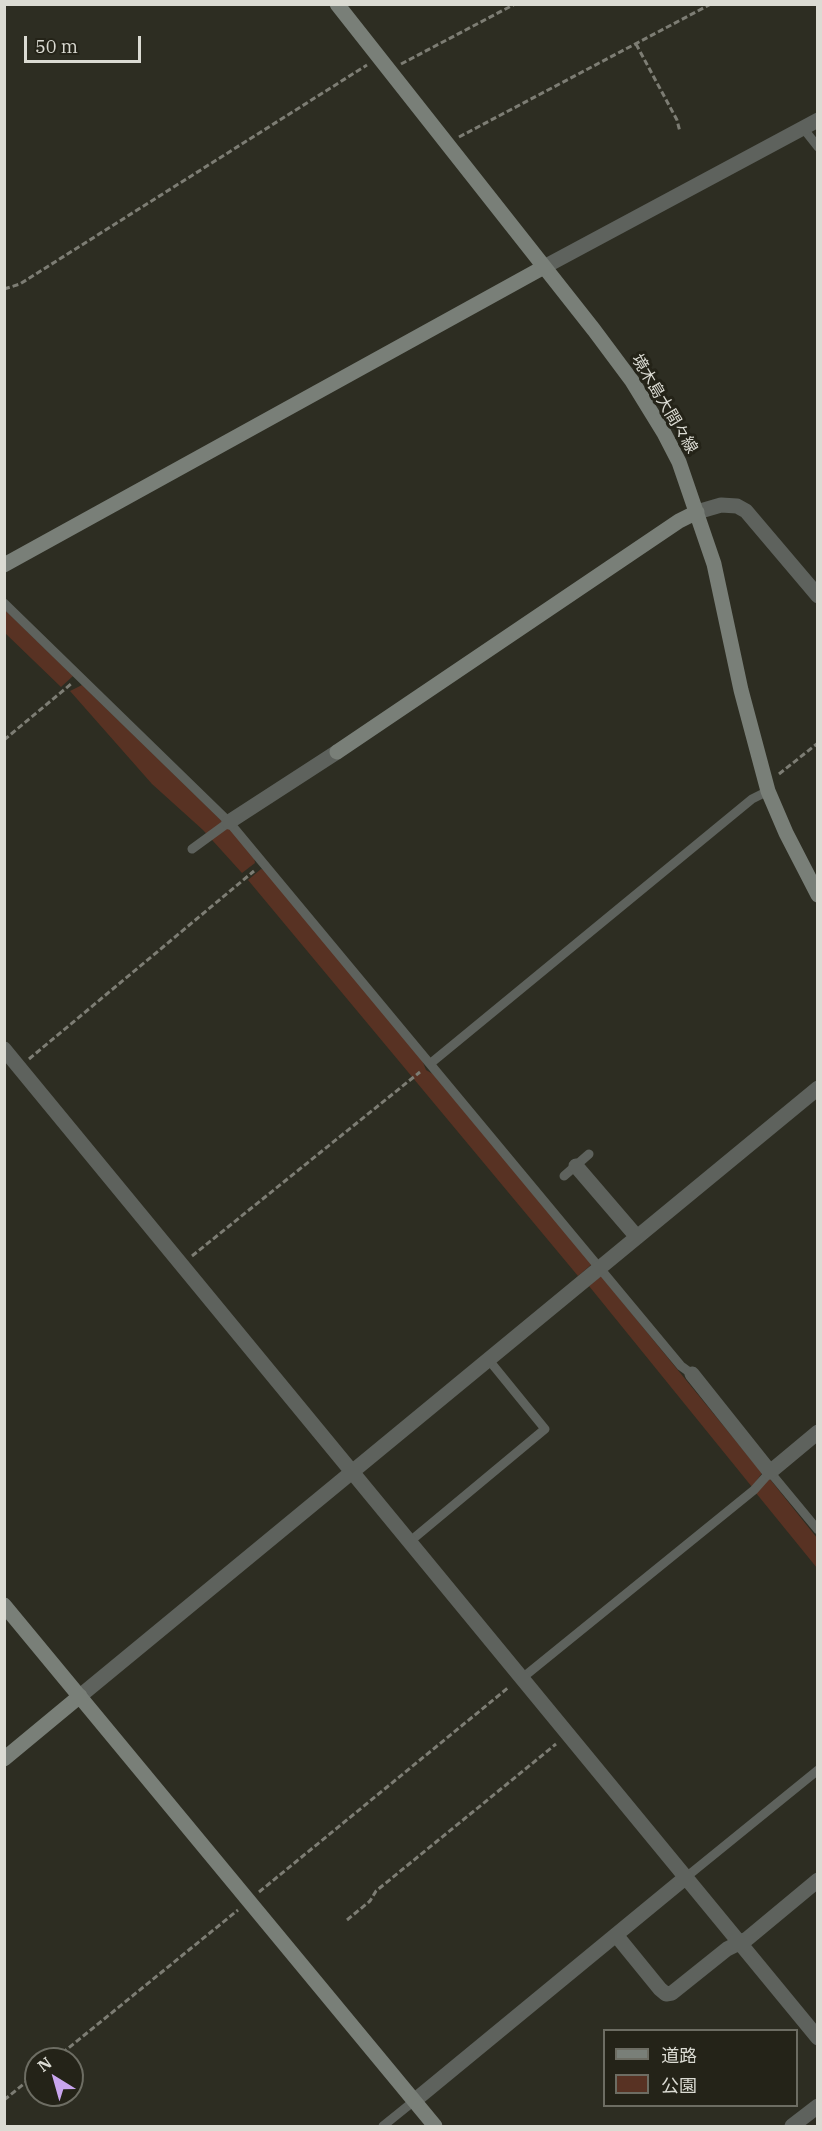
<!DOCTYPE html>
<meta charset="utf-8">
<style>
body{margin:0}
#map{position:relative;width:822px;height:2131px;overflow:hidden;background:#2d2d22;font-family:"IBM Plex Serif","Noto Sans JP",serif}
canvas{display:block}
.frame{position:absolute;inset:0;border:6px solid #dbdbd3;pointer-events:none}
.legend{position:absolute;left:603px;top:2029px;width:195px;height:78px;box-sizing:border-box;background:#242318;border:2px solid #6d6d63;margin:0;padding:8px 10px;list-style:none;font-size:18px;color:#dbdbd3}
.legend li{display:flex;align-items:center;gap:12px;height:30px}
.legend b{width:30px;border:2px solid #6d6d63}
.north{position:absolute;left:24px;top:2047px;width:60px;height:60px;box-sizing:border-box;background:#242318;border:2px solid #6d6d63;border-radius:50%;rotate:323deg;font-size:16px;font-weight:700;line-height:24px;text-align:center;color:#dbdbd3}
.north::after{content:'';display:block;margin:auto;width:21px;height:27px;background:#c9a5ee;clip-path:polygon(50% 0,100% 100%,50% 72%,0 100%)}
.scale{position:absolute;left:24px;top:36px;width:117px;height:27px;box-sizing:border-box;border:3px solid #dbdbd3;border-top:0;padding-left:8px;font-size:18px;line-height:21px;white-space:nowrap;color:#dbdbd3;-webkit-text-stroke:4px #242318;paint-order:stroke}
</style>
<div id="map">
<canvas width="822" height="2131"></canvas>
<div class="frame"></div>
<ul class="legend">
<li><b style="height:8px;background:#797f78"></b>道路</li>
<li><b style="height:16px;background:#583223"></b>公園</li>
</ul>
<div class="north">N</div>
<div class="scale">50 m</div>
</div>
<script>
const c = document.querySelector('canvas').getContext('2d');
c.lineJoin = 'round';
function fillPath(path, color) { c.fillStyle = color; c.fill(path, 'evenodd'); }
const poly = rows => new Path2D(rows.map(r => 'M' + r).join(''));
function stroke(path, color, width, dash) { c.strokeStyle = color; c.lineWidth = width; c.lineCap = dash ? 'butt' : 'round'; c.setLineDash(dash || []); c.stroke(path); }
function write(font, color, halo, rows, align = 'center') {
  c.font = font + ' "IBM Plex Serif","Noto Sans JP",serif'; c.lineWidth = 6; c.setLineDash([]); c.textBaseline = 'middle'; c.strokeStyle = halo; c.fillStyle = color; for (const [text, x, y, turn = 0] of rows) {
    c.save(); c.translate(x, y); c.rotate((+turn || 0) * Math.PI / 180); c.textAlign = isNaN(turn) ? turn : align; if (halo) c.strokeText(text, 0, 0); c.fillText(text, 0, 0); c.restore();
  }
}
const green = poly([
 [4,609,73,676,61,687,5,633],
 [82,685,231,830,254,857,255,863,242,873,203,830,152,784,70,691],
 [261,869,266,871,422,1060,426,1070,433,1074,592,1264,578,1276,248,880],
 [601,1276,762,1473,752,1487,589,1286],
 [769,1478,817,1538,817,1568,756,1493]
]);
const path = poly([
 [745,4,753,4],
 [636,44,677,120,680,132],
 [401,64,515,4],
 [459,137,711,4],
 [4,289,20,284,367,65],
 [4,740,71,684],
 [779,774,818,743],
 [29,1059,254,871],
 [192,1256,420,1072],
 [259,1892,509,1687],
 [347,1920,370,1901,376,1891,556,1744],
 [55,2059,238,1910],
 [4,2100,36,2074]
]);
const lane = poly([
 [803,128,818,147],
 [4,603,229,822,681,1366,692,1374],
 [192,849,229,822],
 [431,1063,752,799,768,791],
 [564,1176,589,1154],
 [408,1543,545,1429,488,1359],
 [521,1679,754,1490,770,1472,818,1530],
 [685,1878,818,1770],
 [383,2126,414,2101]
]);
const street = poly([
 [544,267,818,120],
 [697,512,721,505,737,506,746,511,818,596],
 [229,822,337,752],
 [4,1049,818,2038],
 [576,1166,637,1237],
 [692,1374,770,1472,818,1432],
 [80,1696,818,1088],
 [616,1935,660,1989,666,1994,672,1993,727,1949,747,1939,818,1880],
 [414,2101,685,1878],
 [792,2126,818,2106]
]);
const secondary = poly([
 [337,4,594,330,632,381,664,433,679,462,714,564,741,690,768,791,786,833,818,895],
 [4,565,544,267],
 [337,752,679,521,697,512],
 [4,1605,435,2126],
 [4,1759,80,1696]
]);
const streetNames = [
 ["境木島大間々線",664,404,59]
];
fillPath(green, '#583223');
stroke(path, '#7d7d74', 3, [6, 3]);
stroke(lane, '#5e625d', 9);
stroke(street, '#5e625d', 15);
stroke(secondary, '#797f78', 15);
write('16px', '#dbdbd3', '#242318', streetNames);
</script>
